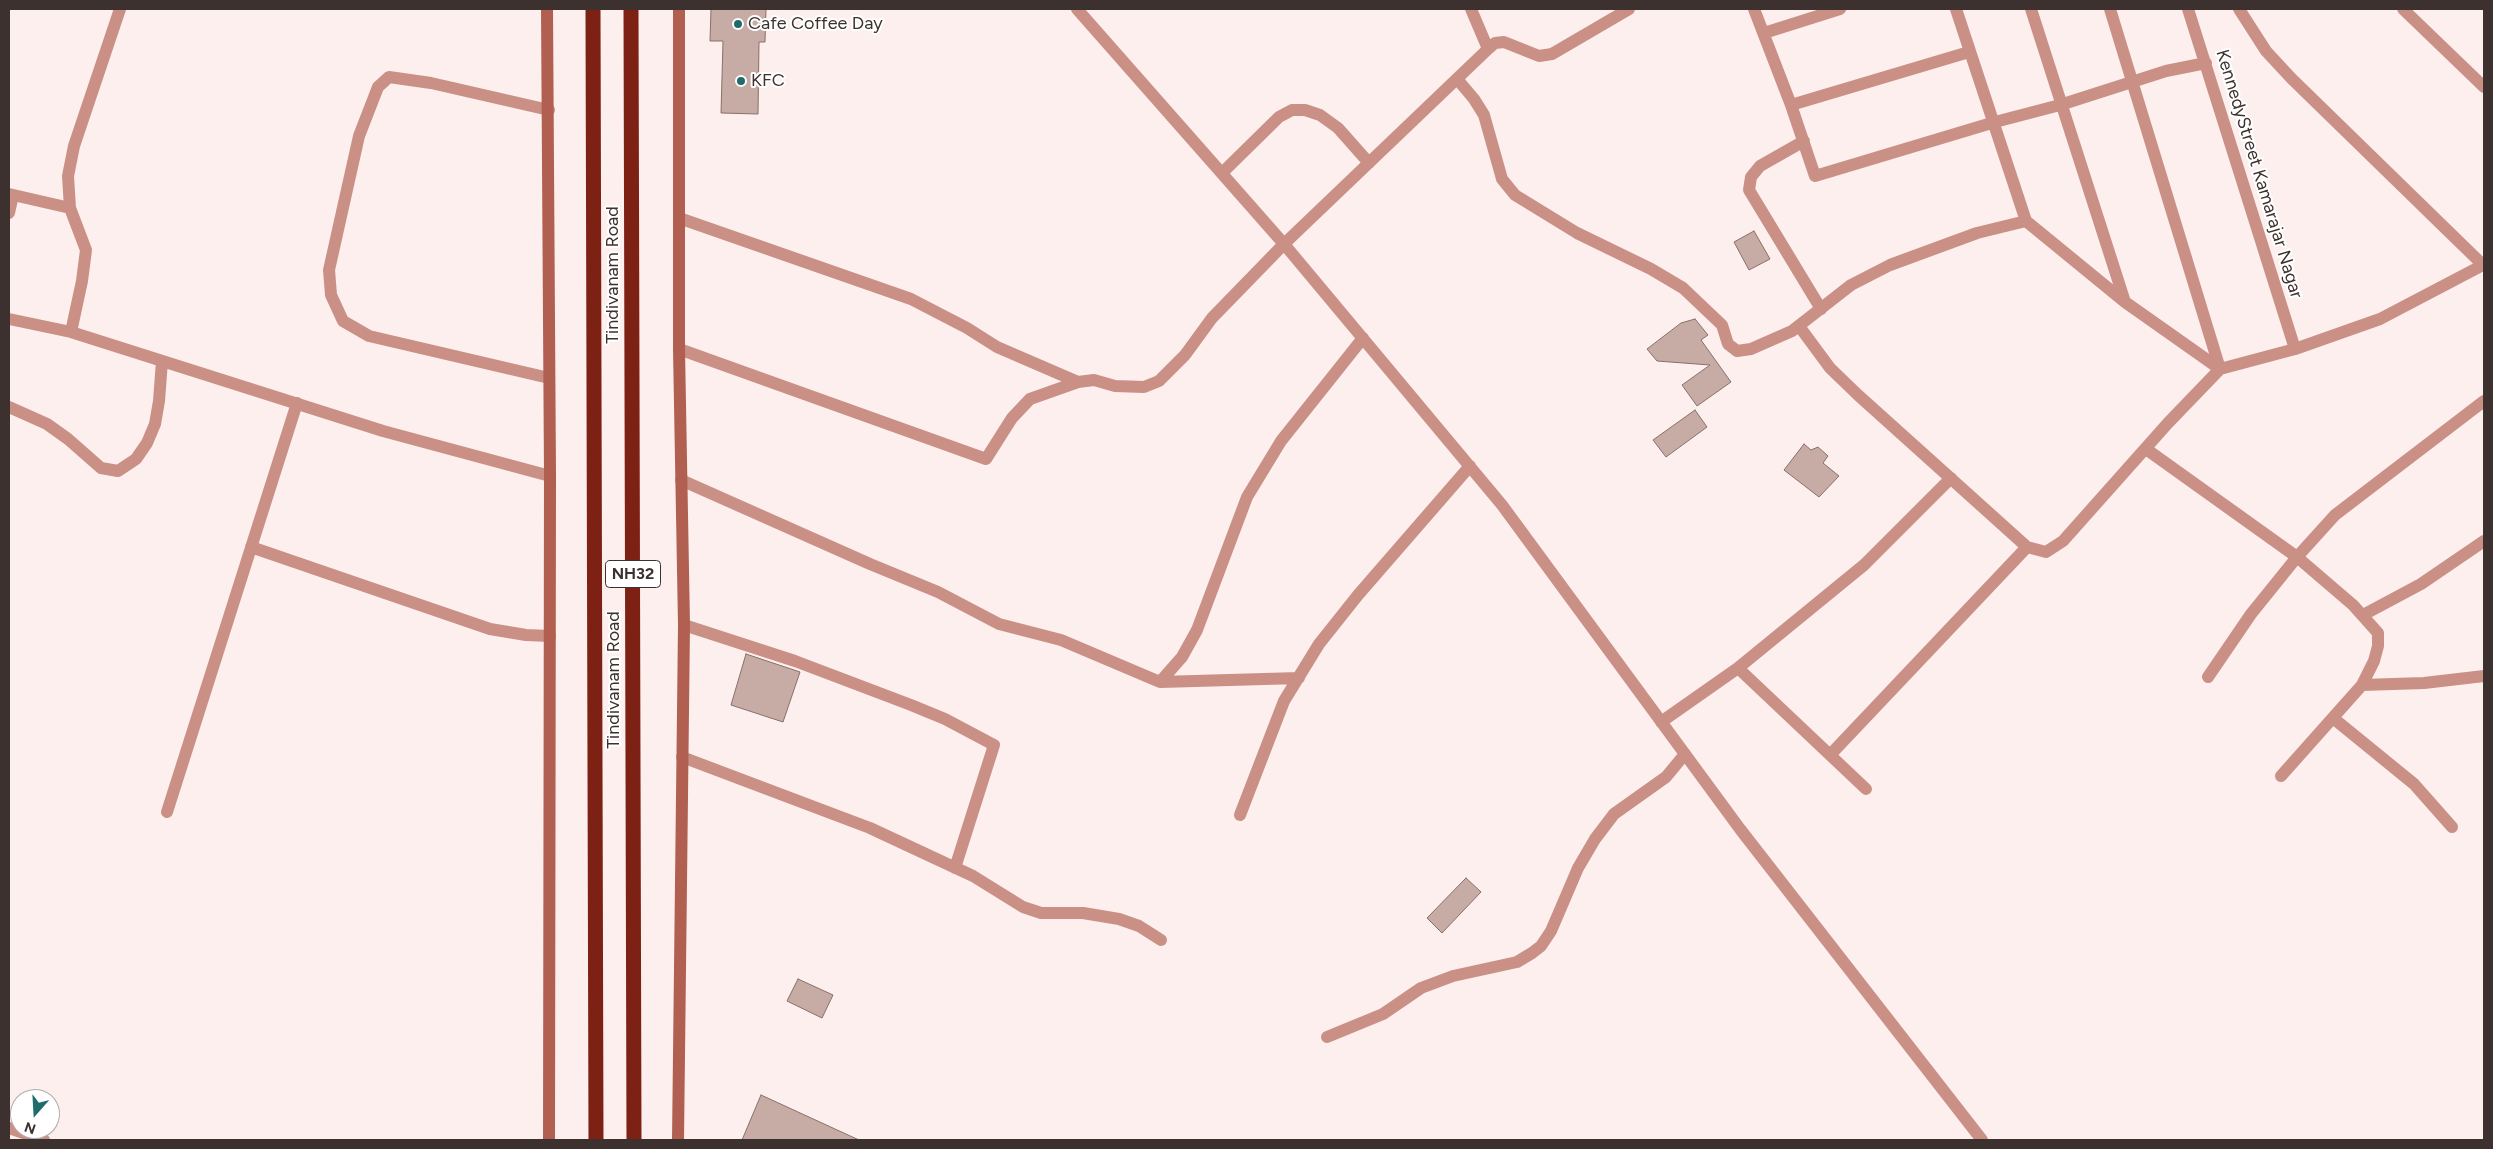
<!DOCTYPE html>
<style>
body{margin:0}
#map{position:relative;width:2493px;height:1149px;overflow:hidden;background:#fcefed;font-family:Figtree,sans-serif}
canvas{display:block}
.frame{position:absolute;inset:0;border:10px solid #3d312f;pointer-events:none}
.north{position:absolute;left:10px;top:1089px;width:50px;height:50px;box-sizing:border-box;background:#fff;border:1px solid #b1adac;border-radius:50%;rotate:199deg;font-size:14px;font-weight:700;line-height:20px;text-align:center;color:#3d312f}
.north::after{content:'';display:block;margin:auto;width:18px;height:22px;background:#206c6d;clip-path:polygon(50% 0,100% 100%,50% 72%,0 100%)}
</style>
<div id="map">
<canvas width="2493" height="1149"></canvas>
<div class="frame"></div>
<div class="north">N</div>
</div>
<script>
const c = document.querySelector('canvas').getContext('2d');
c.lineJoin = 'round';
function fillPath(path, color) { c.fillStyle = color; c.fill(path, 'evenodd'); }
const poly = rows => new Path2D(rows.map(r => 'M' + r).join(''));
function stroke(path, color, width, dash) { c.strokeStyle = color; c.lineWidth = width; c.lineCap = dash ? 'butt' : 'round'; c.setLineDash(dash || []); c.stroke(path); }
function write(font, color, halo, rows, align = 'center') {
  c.font = font + ' Figtree,sans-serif'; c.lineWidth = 4; c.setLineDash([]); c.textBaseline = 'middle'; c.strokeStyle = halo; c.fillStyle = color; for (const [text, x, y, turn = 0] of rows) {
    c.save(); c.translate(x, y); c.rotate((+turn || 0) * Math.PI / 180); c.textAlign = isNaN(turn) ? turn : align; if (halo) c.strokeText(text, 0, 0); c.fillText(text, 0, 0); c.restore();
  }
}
const building = poly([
 [711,9,766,9,765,42,759,42,758,114,721,113,723,41,710,41,711,9],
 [1754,231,1770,259,1749,270,1734,242,1754,231],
 [1695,319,1708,335,1701,340,1731,382,1697,406,1682,385,1710,365,1657,361,1647,349,1681,323,1695,319],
 [1695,410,1707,427,1666,457,1653,440,1695,410],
 [1804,444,1811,450,1818,447,1828,456,1823,463,1839,476,1819,497,1784,470,1804,444],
 [746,654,800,672,783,722,731,705,746,654],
 [1466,878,1481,892,1442,933,1427,918,1466,878],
 [798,979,833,995,822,1018,787,1001,798,979],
 [761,1095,859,1140,742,1140,761,1095]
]);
const street = poly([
 [1077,9,1284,244,1502,505,1740,829,1982,1140],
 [1471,9,1488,49],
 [1754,9,1791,105,1815,176,1995,122,2060,105,2166,71,2206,63],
 [1956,9,2026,221,2125,302,2220,369,2295,349,2380,319,2483,265],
 [2031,9,2125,302],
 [2188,9,2295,349],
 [2239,9,2266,51,2291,78,2484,266],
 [2403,9,2484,87],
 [1764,33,1840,9],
 [1458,80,1474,99,1484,115,1502,179,1515,195,1577,233,1651,269,1683,288,1722,325,1728,344,1737,351,1751,349,1792,331,1851,285,1890,265,1977,233,2026,221],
 [1791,105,1969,52],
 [549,110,431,83,389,77,378,87,359,136,329,270,331,295,343,321,369,336,549,378],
 [1804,141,1760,166,1751,177,1749,190,1821,309],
 [1222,173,1279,117,1292,110,1305,110,1320,115,1338,128,1369,163],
 [9,194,70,208],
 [9,213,13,195],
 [679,218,911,299,967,328,997,347,1078,382],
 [9,319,71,332,383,431,550,476],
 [1799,326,1830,368,1858,395,2027,547,2046,552,2063,541,2168,423,2220,369,2110,9],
 [71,332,82,281,86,250,70,208,68,176,74,146,120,9],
 [679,349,986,459,1012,418,1030,399,1078,382,1094,380,1115,386,1144,387,1159,381,1185,355,1212,318,1284,244,1488,49,1495,43,1504,42,1539,56,1552,54,1629,9],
 [9,407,47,424,68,439,101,468,118,471,136,459,147,443,155,424,159,401,162,361],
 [2146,449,2297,557,2353,605,2378,633,2378,646,2374,661,2362,685,2281,776],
 [681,480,870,564,938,592,999,624,1061,640,1160,682],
 [251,547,490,629,526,635,550,636],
 [2363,615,2421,584,2484,541],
 [684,625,795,661,911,705,945,719,994,745,955,868],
 [1738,668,1866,789],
 [2208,677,2251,614,2297,557,2335,515,2484,401],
 [1299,678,1160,682,1182,657,1197,630,1247,497,1281,441,1363,338],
 [2362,685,2424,683,2484,676],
 [2333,718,2414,784,2452,827],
 [1661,722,1738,668,1864,565,1951,478],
 [1830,755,2027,547],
 [682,757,870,828,973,876,1023,907,1041,913,1083,913,1119,919,1139,926,1161,940],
 [167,812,297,403],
 [1240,815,1284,701,1319,644,1358,595,1470,466],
 [1327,1037,1383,1014,1421,988,1453,976,1517,962,1532,953,1541,946,1551,931,1578,868,1595,839,1614,814,1666,777,1685,754],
 [9,1128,44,1140]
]);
const secondary = poly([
 [547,9,550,476,549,1140],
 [678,1140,684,625,679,349,679,9]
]);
const highway = poly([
 [593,9,596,1140],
 [631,9,634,1140]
]);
const markers = [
 [738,24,5,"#206c6d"],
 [741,81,5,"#206c6d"]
];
const shields = [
 [633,574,55]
];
const shieldNames = [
 ["NH32",633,574]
];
const poiNames = [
 ["Cafe Coffee Day",748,24],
 ["KFC",751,81]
];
const streetNames = [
 ["KennedyStreet Kamarajar Nagar",2259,174,73],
 ["Tindivanam Road",613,275,-90],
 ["Tindivanam Road",614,680,-90]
];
fillPath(building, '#c7aba5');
stroke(building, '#896f6a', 1);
stroke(street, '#ca9086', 12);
stroke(secondary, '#b05f51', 12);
stroke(highway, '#7d2115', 15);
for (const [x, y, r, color] of markers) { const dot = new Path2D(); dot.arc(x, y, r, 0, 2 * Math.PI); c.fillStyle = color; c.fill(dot); stroke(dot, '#fff', 2); }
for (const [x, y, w] of shields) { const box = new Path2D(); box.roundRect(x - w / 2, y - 13.5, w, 27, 4); c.fillStyle = '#fff'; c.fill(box); stroke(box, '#3d312f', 1); }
write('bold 16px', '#3d312f', null, shieldNames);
write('18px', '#3d312f', '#fff', poiNames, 'left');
write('18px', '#3d312f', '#fff', streetNames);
</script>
